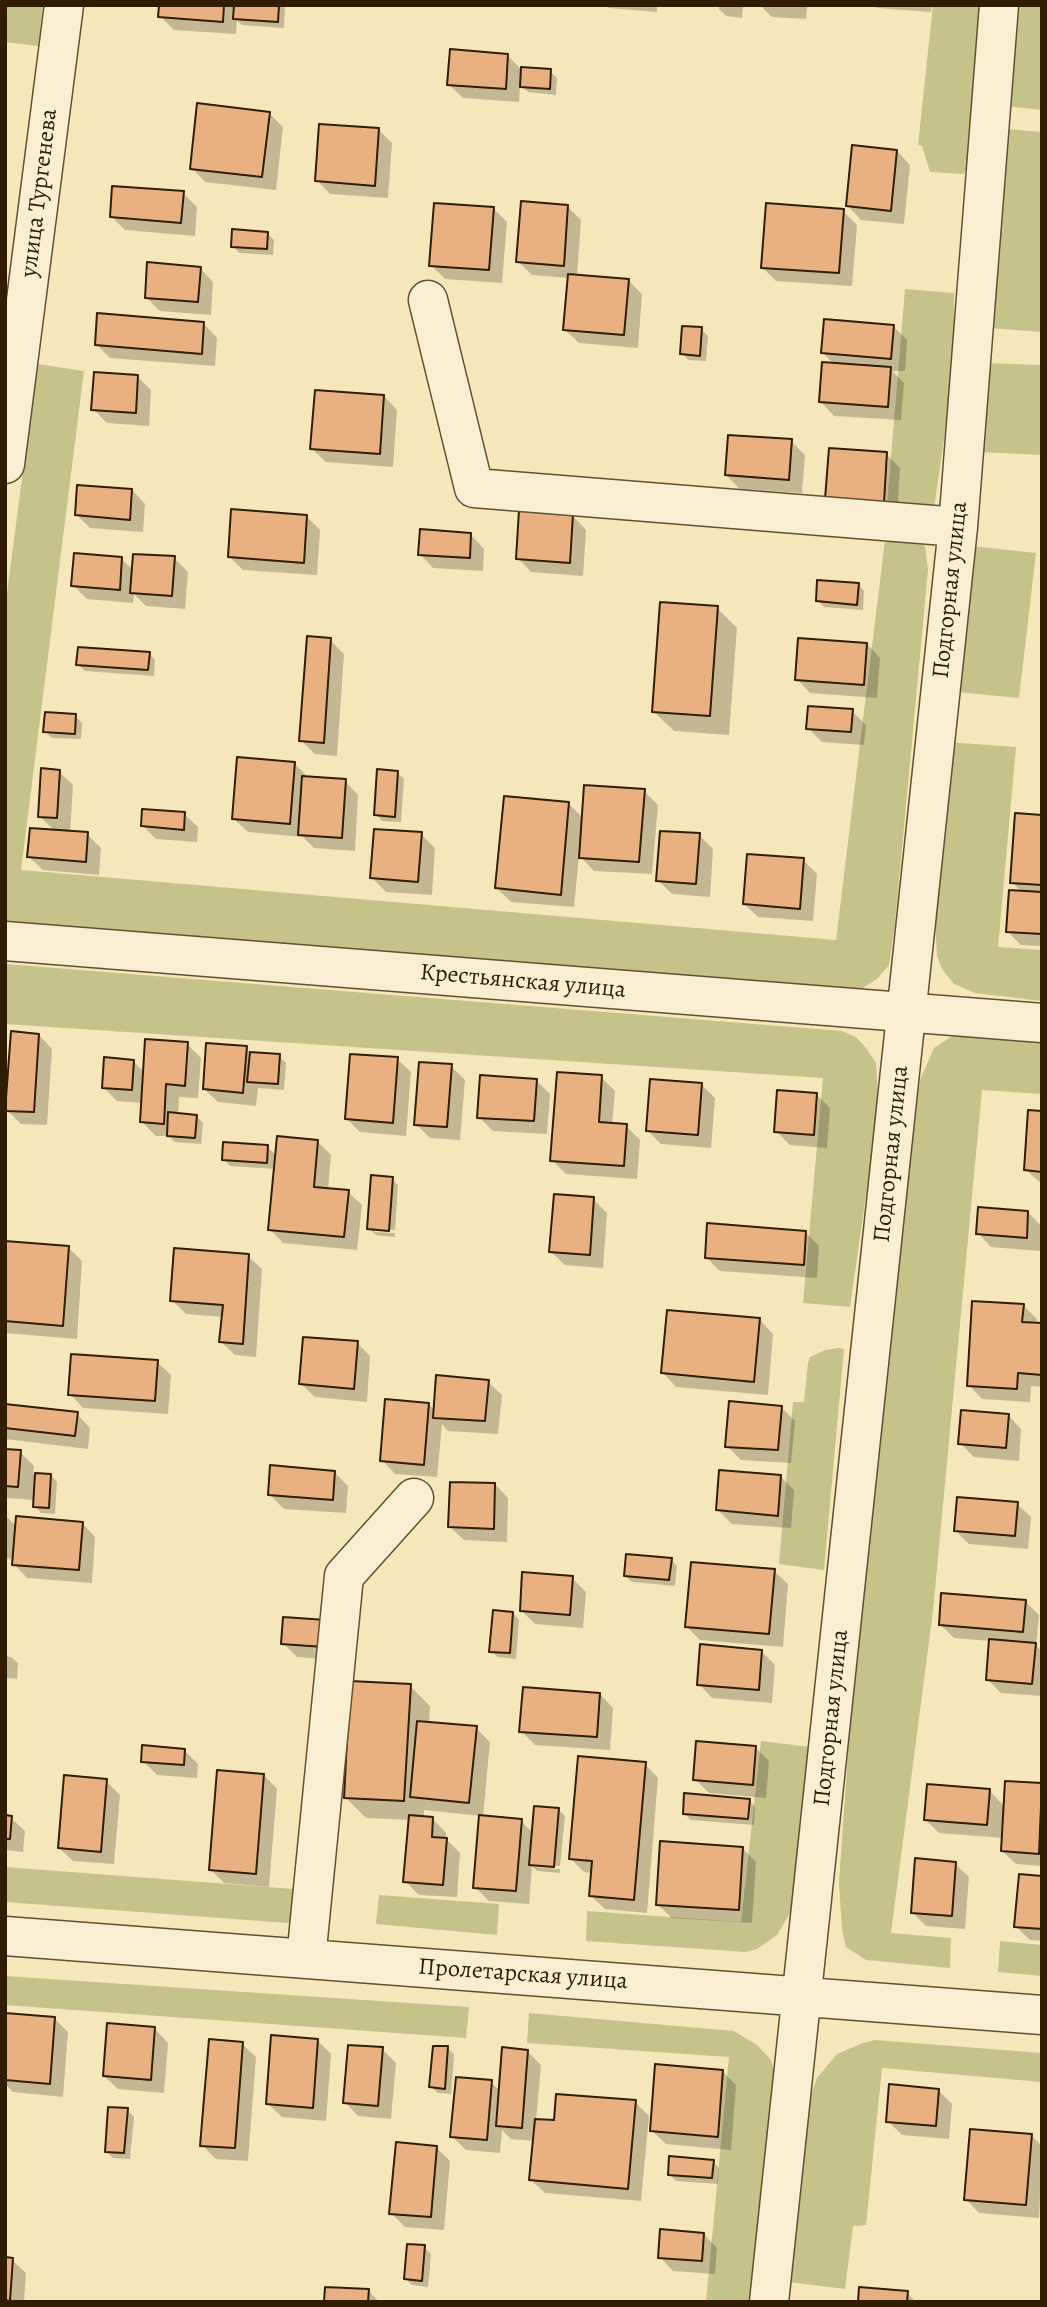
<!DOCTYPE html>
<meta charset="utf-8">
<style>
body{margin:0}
#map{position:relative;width:1047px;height:2307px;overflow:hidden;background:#f5e7ba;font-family:Alegreya,serif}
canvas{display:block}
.frame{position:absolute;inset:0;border:7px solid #311c04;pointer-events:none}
</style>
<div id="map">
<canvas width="1047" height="2307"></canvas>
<div class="frame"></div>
</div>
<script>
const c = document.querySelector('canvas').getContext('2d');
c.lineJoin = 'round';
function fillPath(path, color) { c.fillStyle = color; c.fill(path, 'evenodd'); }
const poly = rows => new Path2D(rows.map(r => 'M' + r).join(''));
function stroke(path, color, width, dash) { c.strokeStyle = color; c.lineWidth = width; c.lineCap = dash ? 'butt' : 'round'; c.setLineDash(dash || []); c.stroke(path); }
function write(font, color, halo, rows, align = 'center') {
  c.font = font + ' Alegreya,serif'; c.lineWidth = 7; c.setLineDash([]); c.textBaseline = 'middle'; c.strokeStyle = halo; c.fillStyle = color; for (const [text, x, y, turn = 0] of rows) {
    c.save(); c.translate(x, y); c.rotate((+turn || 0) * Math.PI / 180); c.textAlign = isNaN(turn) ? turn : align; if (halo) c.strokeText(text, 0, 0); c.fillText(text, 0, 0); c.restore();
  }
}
const green = poly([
 [5,5,43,5,38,46,5,42],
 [933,5,981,5,972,154,964,174,930,172,922,146,918,145],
 [1014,5,1042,5,1042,110,1006,106],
 [1006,129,1042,132,1042,332,989,328],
 [905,289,954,293,954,369,935,502,930,512,886,517],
 [987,363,1042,365,1042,455,982,452],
 [37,364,84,371,21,870,836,940,886,532,925,546,928,570,895,923,889,965,878,978,860,990,830,994,5,922,5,608],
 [972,546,1036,553,1019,698,957,692],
 [946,742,1016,747,998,947,1042,950,1042,1001,975,993,954,984,942,969,937,956,935,918],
 [5,964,842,1031,856,1037,866,1048,876,1063,877,1077,878,1110,850,1307,803,1303,823,1078,5,1024],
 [954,1035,1042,1040,1042,1094,982,1090,933,1611,891,1933,951,1938,950,1968,866,1960,846,1947,842,1930,839,1882,859,1598,920,1080,934,1048],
 [839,1348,844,1349,824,1570,779,1564,793,1402,804,1402,808,1363,810,1357,825,1350],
 [761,1741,810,1747,791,1911,777,1935,757,1949,746,1952,586,1941,587,1911,741,1922],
 [5,1867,306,1890,301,1924,5,1902],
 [379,1895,499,1904,497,1935,376,1924],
 [1000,1941,1042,1945,1042,1976,998,1972],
 [5,1976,469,2007,466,2038,5,2005],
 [529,2013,734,2031,757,2045,771,2060,777,2081,752,2302,706,2302,729,2057,527,2043],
 [875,2040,1042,2053,1042,2082,882,2068,866,2225,853,2226,845,2289,789,2282,810,2098,817,2078,837,2054,863,2043]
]);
const shadow = poly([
 [161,5,231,5,236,10,236,5,283,5,285,8,284,28,242,25,237,20,236,34,174,30,160,16],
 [606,5,657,5,657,12,609,8],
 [719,5,743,5,742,18,726,16,719,9],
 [760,5,807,5,806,19,772,17],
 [875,5,932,5,931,12,877,8],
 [507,55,521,69,550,71,557,78,556,95,528,92,520,84,519,102,463,98,449,85],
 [269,113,283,127,276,190,205,182,192,168],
 [378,129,392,143,388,198,330,194,317,180],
 [897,151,910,165,904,224,861,220,848,206],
 [183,193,197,207,195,236,125,230,112,217],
 [567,206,581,220,577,277,628,280,642,294,638,348,579,343,565,330,569,278,532,275,518,261],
 [493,208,507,222,502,283,445,279,431,265],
 [843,211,857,225,852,286,776,281,762,267],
 [268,234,274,240,273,255,239,253,233,246],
 [200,268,213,282,211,315,160,311,146,297],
 [204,324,217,338,215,366,110,358,96,344],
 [893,326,907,340,905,371,892,371,904,383,901,420,834,416,821,402,835,365,823,353],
 [701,329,708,336,706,361,688,360,682,353],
 [138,377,151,390,149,426,107,423,93,409],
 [384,396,397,410,393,467,326,462,312,449],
 [791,441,805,455,802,493,740,489,726,475],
 [886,454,900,468,897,516,841,512],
 [132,490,145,504,143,532,90,528,77,515],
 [306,516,320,530,317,575,243,570,229,556],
 [573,516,586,530,583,576,531,572,518,558],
 [471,535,484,549,483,571,433,568,420,554],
 [174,558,188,572,185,609,146,606,134,594,133,603,87,599,73,585,122,559,134,571],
 [858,584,864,591,863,610,824,607,818,601],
 [717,608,737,628,729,735,674,731,653,711],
 [330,640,344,654,337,756,315,754,301,740],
 [867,644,880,658,877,698,810,693,797,679],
 [149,653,155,660,154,676,85,671,78,665],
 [852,711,866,725,864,745,822,742,808,728],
 [75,716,82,723,81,739,52,738,45,731],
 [294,763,308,777,345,781,358,795,355,851,314,848,303,837,248,832,234,819],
 [59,772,73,785,70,833,87,834,101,848,99,875,43,870,29,857,56,832,39,816],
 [397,772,404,779,401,822,382,821,376,814],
 [644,791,658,805,652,874,594,871,579,855,574,907,511,902,497,888,569,804,583,818],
 [184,814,198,827,197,842,156,839,143,826],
 [1042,817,1042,946,1021,945,1007,931,1023,893,1012,882],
 [421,834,435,848,432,895,386,892,372,878],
 [699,835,713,849,710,897,672,894,658,880],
 [803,860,817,874,813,921,758,917,744,904],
 [39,1035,52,1049,47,1125,21,1124,7,1110],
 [187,1044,201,1058,198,1098,179,1097,178,1115,196,1116,203,1123,201,1144,175,1142,169,1136,156,1136,142,1122,143,1103,117,1101,104,1088,133,1061,145,1073],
 [246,1048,252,1054,279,1056,286,1063,284,1090,258,1088,256,1106,218,1102,204,1089],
 [397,1059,411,1072,406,1136,360,1132,347,1119],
 [451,1066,465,1080,460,1140,430,1138,416,1124],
 [601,1077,615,1091,612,1125,626,1126,640,1140,637,1179,566,1174,552,1160],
 [537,1081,550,1094,547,1134,493,1131,479,1117],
 [701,1084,715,1098,711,1148,661,1144,647,1130],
 [816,1094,830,1108,827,1148,790,1145,776,1131],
 [1042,1112,1042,1184,1026,1170],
 [318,1142,331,1155,328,1190,348,1192,362,1205,357,1250,283,1243,270,1229,276,1169,230,1166,224,1159,267,1147,277,1156],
 [392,1179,398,1185,395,1230,374,1228,374,1232,395,1233,395,1237,376,1235,369,1229],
 [593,1199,607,1213,603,1268,565,1265,551,1252],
 [1028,1212,1041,1226,1040,1251,991,1247,978,1233],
 [805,1232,819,1246,817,1278,720,1271,706,1257],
 [5,1243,68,1247,82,1261,77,1339,5,1333],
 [248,1256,262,1269,256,1357,235,1355,221,1342,223,1317,186,1314,172,1300],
 [1023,1305,1037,1319,1036,1325,1042,1325,1042,1387,1031,1386,1030,1402,982,1399,969,1385],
 [760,1320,773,1334,768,1395,676,1387,663,1373],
 [357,1343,370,1356,367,1402,315,1397,301,1384],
 [157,1362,171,1375,168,1414,83,1408,70,1394],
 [488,1382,502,1395,498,1434,448,1431,442,1424,437,1477,395,1474,382,1460,429,1404,435,1411],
 [5,1406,77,1414,90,1428,88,1449,5,1439],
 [781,1407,795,1421,791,1463,741,1460,727,1446],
 [1008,1415,1021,1429,1019,1461,974,1457,960,1443],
 [5,1451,20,1452,34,1466,33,1475,51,1475,57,1482,55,1514,41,1513,35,1506,35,1500,5,1498],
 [334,1472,348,1486,346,1513,284,1509,270,1495],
 [780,1476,794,1490,791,1528,732,1524,718,1510],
 [495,1484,508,1498,507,1542,464,1540,450,1527],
 [1017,1504,1031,1517,1028,1549,969,1544,955,1530],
 [5,1515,17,1527,82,1523,95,1537,92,1583,27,1578,14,1564,14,1559,5,1558],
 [671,1560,677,1566,675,1586,632,1582,625,1576],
 [774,1571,788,1584,783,1647,700,1640,687,1627],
 [572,1578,586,1592,583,1628,535,1624,521,1610],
 [1025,1601,1039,1615,1036,1646,1042,1651,1042,1696,1001,1693,987,1679,991,1641,954,1638,941,1625],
 [513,1613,519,1620,516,1659,498,1657,491,1651],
 [339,1635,337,1660,297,1657,283,1643],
 [762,1652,775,1665,772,1703,712,1698,699,1684],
 [5,1656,11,1657,18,1663,17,1679,5,1678],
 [410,1686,430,1706,429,1724,476,1728,490,1742,483,1817,521,1821,533,1833,558,1809,565,1816,560,1866,535,1864,535,1867,560,1869,560,1873,537,1871,532,1866,529,1904,489,1901,475,1887,481,1816,424,1810,424,1818,433,1819,446,1833,446,1839,460,1853,457,1897,419,1895,405,1881,410,1820,366,1818,346,1798],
 [600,1694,613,1708,610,1750,535,1745,521,1731],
 [755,1747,769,1761,766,1798,709,1793,695,1779],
 [184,1750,198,1764,197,1778,157,1775,143,1761],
 [645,1764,658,1778,647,1913,605,1909,591,1896,593,1873,584,1872,570,1858],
 [264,1775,277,1789,269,1887,224,1883,211,1870],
 [106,1781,120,1795,114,1864,73,1861,59,1848],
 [1042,1785,1042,1866,1016,1864,1002,1851,1003,1838,939,1833,926,1820,989,1790,1005,1807],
 [749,1800,755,1807,754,1825,691,1820,684,1813],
 [5,1817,11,1818,25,1831,23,1852,5,1850],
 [742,1848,756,1862,752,1923,672,1918,658,1905],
 [955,1864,969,1877,965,1929,926,1926,912,1912],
 [1042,1878,1042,1941,1030,1940,1016,1927],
 [5,2014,55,2019,68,2032,63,2097,13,2092,5,2084],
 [155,2029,168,2043,164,2093,118,2089,104,2076],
 [317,2040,331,2054,326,2121,282,2117,268,2104],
 [242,2044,256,2057,248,2161,216,2159,202,2145],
 [448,2048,454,2055,451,2094,438,2093,431,2087],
 [382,2049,396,2063,391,2119,358,2116,345,2102],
 [527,2051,541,2065,536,2121,555,2122,635,2102,649,2116,641,2201,545,2193,531,2180,534,2141,511,2139,502,2130,500,2153,466,2150,452,2136,491,2082,500,2091],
 [722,2071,736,2085,731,2150,666,2144,652,2131],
 [938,2090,952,2104,949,2139,902,2135,888,2121],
 [127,2110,134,2117,130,2159,113,2158,106,2151],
 [1032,2136,1042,2146,1039,2218,979,2213,966,2199],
 [436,2147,450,2161,444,2230,405,2227,391,2213],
 [713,2162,719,2168,718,2184,676,2181,669,2174],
 [704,2234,717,2248,715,2274,673,2271,660,2257],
 [424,2247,431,2254,428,2287,412,2285,406,2279],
 [5,2259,12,2260,26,2273,24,2302,5,2302],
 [368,2290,379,2302,326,2302],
 [907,2293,916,2302,860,2302]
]);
const building = poly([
 [159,5,224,5,223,22,158,17,159,5],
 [234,5,279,5,278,22,233,19,234,5],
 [450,49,508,54,506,89,447,85,450,49],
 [521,67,551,69,550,89,520,87,521,67],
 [197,103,270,112,262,177,190,169,197,103],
 [319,124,379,128,375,186,315,181,319,124],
 [852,145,897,150,891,211,846,206,852,145],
 [112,186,184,191,181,223,110,217,112,186],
 [521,201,568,205,564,266,516,262,521,201],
 [434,203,494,207,489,270,429,266,434,203],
 [766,203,844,209,839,273,761,268,766,203],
 [232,229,268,232,267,249,231,247,232,229],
 [147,262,201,267,198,302,145,298,147,262],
 [568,274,629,279,624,335,563,330,568,274],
 [97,313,204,322,202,354,95,345,97,313],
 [824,319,894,325,891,359,821,353,824,319],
 [682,326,702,327,700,356,680,354,682,326],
 [822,362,891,367,888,407,819,402,822,362],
 [94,372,138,375,136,413,91,410,94,372],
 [315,390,384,395,380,454,310,449,315,390],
 [728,435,792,439,789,480,725,475,728,435],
 [829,448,887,452,884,503,825,499,829,448],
 [77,485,132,489,130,520,75,515,77,485],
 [231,509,307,515,304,563,228,557,231,509],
 [519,510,573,514,570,563,516,559,519,510],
 [420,529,471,533,470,558,418,555,420,529],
 [74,553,122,557,120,590,71,586,74,553],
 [133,554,175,556,172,596,130,593,133,554],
 [817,580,859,583,857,605,816,601,817,580],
 [660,602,718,606,710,716,652,712,660,602],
 [307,636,331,638,324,743,299,741,307,636],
 [798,638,867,643,864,685,795,680,798,638],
 [78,647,150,652,148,670,76,665,78,647],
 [808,706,853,709,851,732,806,729,808,706],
 [45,712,76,714,75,734,43,732,45,712],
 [237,757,295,762,290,824,232,819,237,757],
 [41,768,60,770,57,818,38,817,41,768],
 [377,769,398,771,395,817,374,815,377,769],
 [302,776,346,779,342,838,298,835,302,776],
 [584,785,645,789,639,862,579,858,584,785],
 [504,796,569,802,561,895,495,888,504,796],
 [142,809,185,812,184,830,141,826,142,809],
 [1015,813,1042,815,1042,885,1010,883,1015,813],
 [30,828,88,832,86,862,27,857,30,828],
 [374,829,422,832,418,882,370,878,374,829],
 [660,831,700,833,696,884,656,881,660,831],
 [747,854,804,858,800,909,743,904,747,854],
 [1009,890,1042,892,1042,934,1006,932,1009,890],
 [11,1031,39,1034,34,1112,5,1111,11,1031],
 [145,1039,188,1042,185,1086,166,1084,164,1124,140,1122,145,1039],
 [206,1043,247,1046,243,1093,203,1089,206,1043],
 [250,1052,280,1054,278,1084,247,1082,250,1052],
 [350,1054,398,1057,393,1123,345,1119,350,1054],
 [104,1057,134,1060,132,1090,102,1088,104,1057],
 [419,1062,452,1064,447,1127,414,1125,419,1062],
 [557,1072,602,1075,599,1122,627,1124,624,1166,550,1161,557,1072],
 [480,1075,537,1079,534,1121,477,1118,480,1075],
 [650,1079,702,1083,698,1135,646,1131,650,1079],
 [777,1090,817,1093,814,1135,774,1132,777,1090],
 [1028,1110,1042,1111,1042,1172,1024,1170,1028,1110],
 [168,1112,197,1115,195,1138,167,1136,168,1112],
 [277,1136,318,1140,314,1187,349,1190,344,1237,268,1230,277,1136],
 [223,1142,268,1145,267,1163,222,1160,223,1142],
 [371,1175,393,1177,389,1231,367,1229,371,1175],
 [554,1194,594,1197,590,1255,549,1252,554,1194],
 [978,1207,1028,1211,1027,1238,976,1234,978,1207],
 [707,1223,806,1231,804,1265,705,1258,707,1223],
 [5,1241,69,1246,63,1326,5,1321,5,1241],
 [174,1248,249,1254,243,1344,219,1342,223,1305,170,1301,174,1248],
 [972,1301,1024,1304,1022,1322,1042,1323,1042,1375,1018,1373,1017,1389,967,1386,972,1301],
 [667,1310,760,1318,754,1382,661,1373,667,1310],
 [303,1337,358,1341,354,1389,299,1384,303,1337],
 [71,1354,158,1360,155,1401,68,1395,71,1354],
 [436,1375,489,1380,485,1421,433,1418,436,1375],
 [385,1399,429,1403,424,1465,380,1461,385,1399],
 [729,1401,782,1406,778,1450,725,1447,729,1401],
 [5,1404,78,1412,75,1436,5,1428,5,1404],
 [961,1410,1009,1414,1006,1448,958,1444,961,1410],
 [5,1449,21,1450,18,1487,5,1486,5,1449],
 [270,1465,335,1471,333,1500,268,1495,270,1465],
 [719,1470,781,1475,778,1516,716,1510,719,1470],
 [35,1473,51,1474,49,1508,33,1507,35,1473],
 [450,1482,495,1483,494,1529,448,1527,450,1482],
 [957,1497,1018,1502,1015,1536,954,1531,957,1497],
 [16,1516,83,1522,79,1570,12,1565,16,1516],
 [626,1554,672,1558,669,1580,624,1576,626,1554],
 [691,1562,775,1569,769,1634,685,1627,691,1562],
 [522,1572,573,1576,570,1615,520,1611,522,1572],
 [941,1593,1026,1600,1023,1632,939,1625,941,1593],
 [493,1610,513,1612,510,1653,489,1652,493,1610],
 [283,1617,326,1620,324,1647,281,1644,283,1617],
 [989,1639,1036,1643,1032,1684,986,1680,989,1639],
 [700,1644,762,1650,759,1690,697,1685,700,1644],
 [350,1681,411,1684,404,1801,344,1798,350,1681],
 [523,1687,600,1693,597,1737,519,1732,523,1687],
 [417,1721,477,1726,469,1803,410,1797,417,1721],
 [696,1741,756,1746,753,1785,693,1780,696,1741],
 [142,1745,185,1749,184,1765,141,1762,142,1745],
 [578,1756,646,1762,634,1900,589,1896,592,1861,569,1859,578,1756],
 [217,1770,264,1774,256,1874,209,1870,217,1770],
 [64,1775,107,1779,101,1852,58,1848,64,1775],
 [1005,1781,1042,1783,1039,1854,1001,1851,1005,1781],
 [927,1784,990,1789,987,1825,924,1820,927,1784],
 [684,1793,750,1799,748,1819,683,1814,684,1793],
 [534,1806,559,1808,554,1867,529,1865,534,1806],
 [5,1815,12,1816,10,1839,5,1839,5,1815],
 [409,1815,433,1817,432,1837,447,1838,443,1885,403,1882,409,1815],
 [479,1815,522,1819,516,1891,473,1888,479,1815],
 [660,1841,743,1847,739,1910,656,1905,660,1841],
 [915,1858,956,1862,952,1916,911,1913,915,1858],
 [1019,1874,1042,1876,1042,1929,1014,1927,1019,1874],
 [5,2013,55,2017,50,2084,5,2080,5,2013],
 [107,2023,155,2027,151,2080,103,2076,107,2023],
 [271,2035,318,2039,313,2108,266,2104,271,2035],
 [209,2039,243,2042,235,2148,200,2146,209,2039],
 [348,2045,383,2047,378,2106,343,2103,348,2045],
 [433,2046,448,2046,445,2089,429,2087,433,2046],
 [502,2047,528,2050,522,2128,496,2126,502,2047],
 [655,2064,723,2070,718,2137,650,2131,655,2064],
 [456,2077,492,2080,487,2140,450,2137,456,2077],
 [889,2084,939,2089,936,2126,886,2122,889,2084],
 [556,2094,636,2100,628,2189,529,2180,535,2119,554,2120,556,2094],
 [108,2107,128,2108,124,2153,105,2152,108,2107],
 [970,2129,1032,2134,1026,2205,964,2200,970,2129],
 [396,2142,437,2146,431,2217,389,2214,396,2142],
 [669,2156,714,2160,712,2178,668,2175,669,2156],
 [660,2229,704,2233,702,2261,658,2258,660,2229],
 [407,2244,425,2245,422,2281,404,2279,407,2244],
 [5,2257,13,2258,10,2301,5,2300,5,2257],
 [325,2287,369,2289,368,2302,324,2302,325,2287],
 [859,2287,908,2291,907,2302,858,2302,859,2287]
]);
const minor = poly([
 [428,300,474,488,958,527],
 [5,464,64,5],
 [5,941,1042,1023],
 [5,1936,1042,2015],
 [306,1959,344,1576,414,1498],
 [769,2302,958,527,999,5]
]);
const streetNames = [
 ["улица Тургенева",40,193,-83],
 ["Подгорная улица",951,590,-84],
 ["Крестьянская улица",523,982,5],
 ["Подгорная улица",892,1154,-84],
 ["Подгорная улица",832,1718,-84],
 ["Пролетарская улица",523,1975,4]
];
fillPath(green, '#c4c38a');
fillPath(shadow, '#0003');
fillPath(building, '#e9b182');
stroke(building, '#311c04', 2);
stroke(minor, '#624f32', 41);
stroke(minor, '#f8efd2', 38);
write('24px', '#311c04', '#f8efd2', streetNames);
</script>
